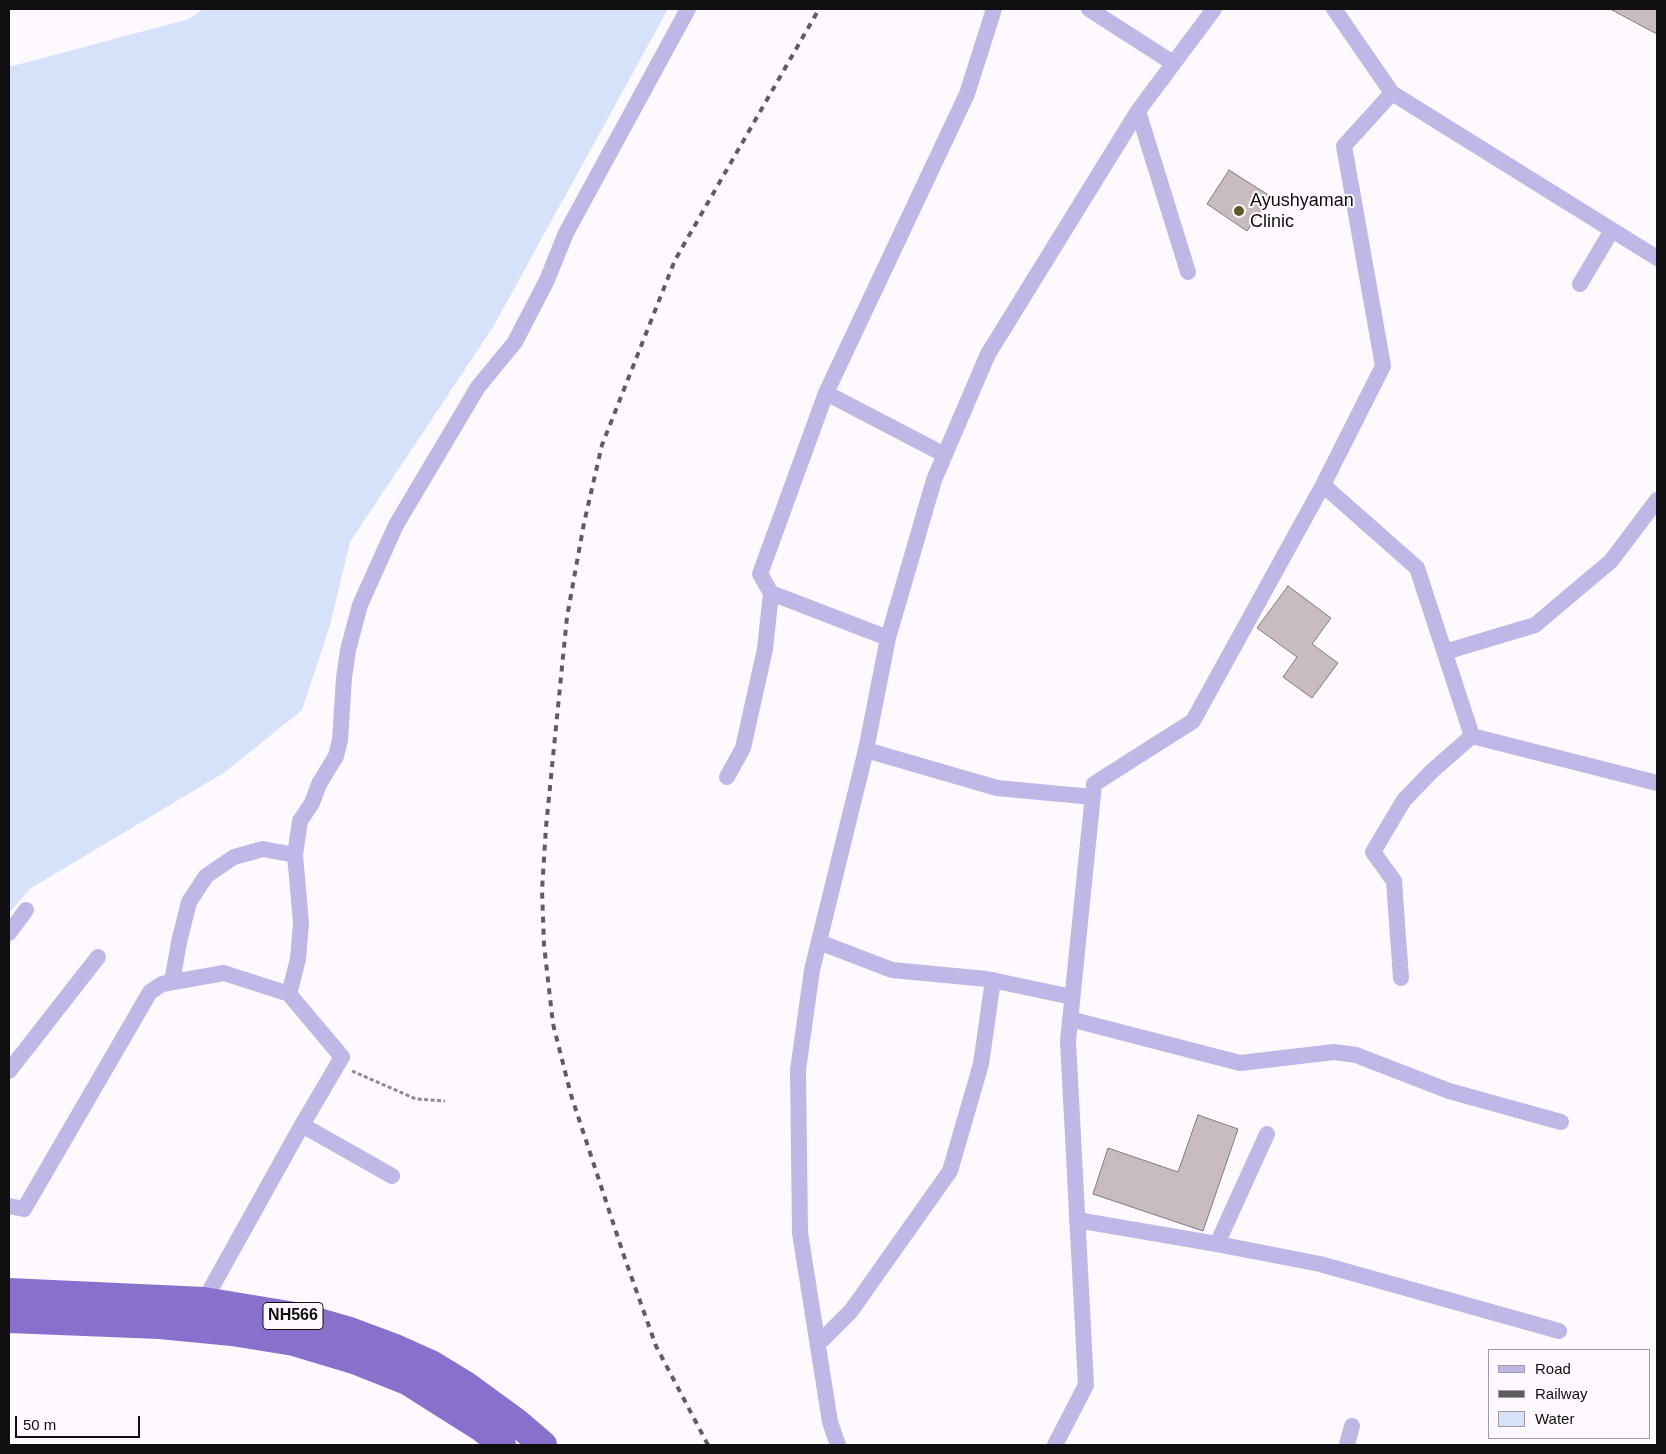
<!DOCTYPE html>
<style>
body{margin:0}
#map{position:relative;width:1666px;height:1454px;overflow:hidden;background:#fef9ff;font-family:Arial,sans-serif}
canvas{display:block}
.frame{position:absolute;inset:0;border:10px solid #110e11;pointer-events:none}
.legend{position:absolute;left:1488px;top:1349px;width:162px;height:90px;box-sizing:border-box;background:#fef9ff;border:1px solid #9f9ba0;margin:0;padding:6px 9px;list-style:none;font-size:15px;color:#110e11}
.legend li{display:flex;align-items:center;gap:10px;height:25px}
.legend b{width:25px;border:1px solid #9f9ba0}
.scale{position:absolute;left:15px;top:1416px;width:125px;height:22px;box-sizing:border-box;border:2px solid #110e11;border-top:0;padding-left:6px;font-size:15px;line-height:18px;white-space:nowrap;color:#110e11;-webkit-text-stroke:4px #fef9ff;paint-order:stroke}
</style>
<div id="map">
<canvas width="1666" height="1454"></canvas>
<div class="frame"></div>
<ul class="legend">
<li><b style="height:6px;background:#c1b7e6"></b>Road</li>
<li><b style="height:6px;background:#605d61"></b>Railway</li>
<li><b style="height:14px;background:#d6e2fa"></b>Water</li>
</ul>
<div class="scale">50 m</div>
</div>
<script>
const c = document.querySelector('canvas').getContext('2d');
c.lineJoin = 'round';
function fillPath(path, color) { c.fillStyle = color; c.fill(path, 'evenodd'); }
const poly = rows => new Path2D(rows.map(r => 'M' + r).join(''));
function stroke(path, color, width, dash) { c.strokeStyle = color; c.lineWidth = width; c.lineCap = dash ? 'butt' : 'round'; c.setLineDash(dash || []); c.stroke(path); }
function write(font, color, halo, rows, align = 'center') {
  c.font = font + ' Arial,sans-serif'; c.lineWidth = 4; c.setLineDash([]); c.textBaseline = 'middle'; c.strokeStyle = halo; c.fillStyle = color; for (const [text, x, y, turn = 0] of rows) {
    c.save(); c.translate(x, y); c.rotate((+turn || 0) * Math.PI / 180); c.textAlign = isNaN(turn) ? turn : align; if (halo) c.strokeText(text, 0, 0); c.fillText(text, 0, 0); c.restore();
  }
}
const water = poly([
 [203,9,668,9,493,327,350,542,330,625,302,710,225,772,31,888,9,913,9,67,189,19]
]);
const building = poly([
 [1610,9,1657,9,1657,34,1610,9],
 [1229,170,1270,196,1247,231,1207,204,1229,170],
 [1288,586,1331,618,1312,644,1338,663,1312,698,1283,677,1297,657,1257,628,1288,586],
 [1198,1115,1238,1129,1203,1231,1093,1194,1108,1148,1178,1172,1198,1115]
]);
const path = poly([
 [352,1071,416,1099,445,1101]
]);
const minor = poly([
 [1089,9,1173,63],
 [1334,9,1392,93,1657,258],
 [1392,93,1344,146,1383,366,1323,485,1417,568,1472,736],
 [1138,111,1188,272],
 [1580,284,1612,230],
 [826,393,945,455],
 [888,638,771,593,760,574,826,393,967,94,994,9],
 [1445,652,1535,625,1611,561,1657,500],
 [866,750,997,788,1093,797],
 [727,777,743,748,765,649,771,593],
 [9,933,26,910],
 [819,942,892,970,987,979,1072,997],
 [1401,978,1394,881,1373,852,1404,800,1432,771,1472,736,1657,783],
 [172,982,179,942,189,902,206,876,234,857,263,849,295,855],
 [289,994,298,959,301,923,295,855,300,821,312,803,319,784,336,756,340,740,344,678,348,650,360,605,396,525,478,387,515,342,547,280,566,233,688,9],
 [1070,1019,1240,1063,1334,1052,1356,1055,1449,1091,1561,1122],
 [9,1071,98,957],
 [302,1125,392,1176],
 [9,1206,24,1209,150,992,162,984,224,973,289,994,342,1057,302,1125,204,1301],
 [1077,1220,1217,1244,1320,1264,1559,1331],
 [1217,1244,1267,1134],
 [818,1344,851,1311,950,1171,981,1064,993,980],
 [838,1445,830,1422,800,1233,798,1070,812,970,866,750,888,638,934,480,988,354,1138,111,1214,9],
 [1055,1445,1086,1385,1068,1041,1094,784,1193,721,1323,485],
 [1347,1445,1352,1426]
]);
const trunk = poly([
 [9,1292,204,1301,301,1317,350,1331,393,1347,431,1364,467,1386,515,1421,543,1445],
 [9,1319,160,1325,232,1332,294,1342,354,1360,407,1381,483,1429,502,1445]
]);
const rail = poly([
 [708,1445,656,1346,624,1256,571,1095,553,1024,544,945,542,890,546,827,567,617,584,523,602,445,675,260,819,9]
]);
const markers = [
 [1239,211,6,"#5c5a27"]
];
const shields = [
 [293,1316,60]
];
const shieldNames = [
 ["NH566",293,1316]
];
const poiNames = [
 ["Ayushyaman",1250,201],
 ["Clinic",1250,222]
];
fillPath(water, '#d6e2fa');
fillPath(building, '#c8bcc1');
stroke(building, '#847a7e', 1);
stroke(path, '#8e8a8e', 3, [4, 2.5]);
stroke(minor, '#c1b7e6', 16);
stroke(trunk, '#8870cc', 28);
stroke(rail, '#605d61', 4, [6, 6]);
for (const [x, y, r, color] of markers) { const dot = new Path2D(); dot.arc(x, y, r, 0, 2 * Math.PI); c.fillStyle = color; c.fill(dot); stroke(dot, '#fef9ff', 2); }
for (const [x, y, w] of shields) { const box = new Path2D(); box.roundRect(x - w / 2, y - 13.5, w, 27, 4); c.fillStyle = '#fef9ff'; c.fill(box); stroke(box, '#110e11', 1); }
write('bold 16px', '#110e11', null, shieldNames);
write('18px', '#110e11', '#fef9ff', poiNames, 'left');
</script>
